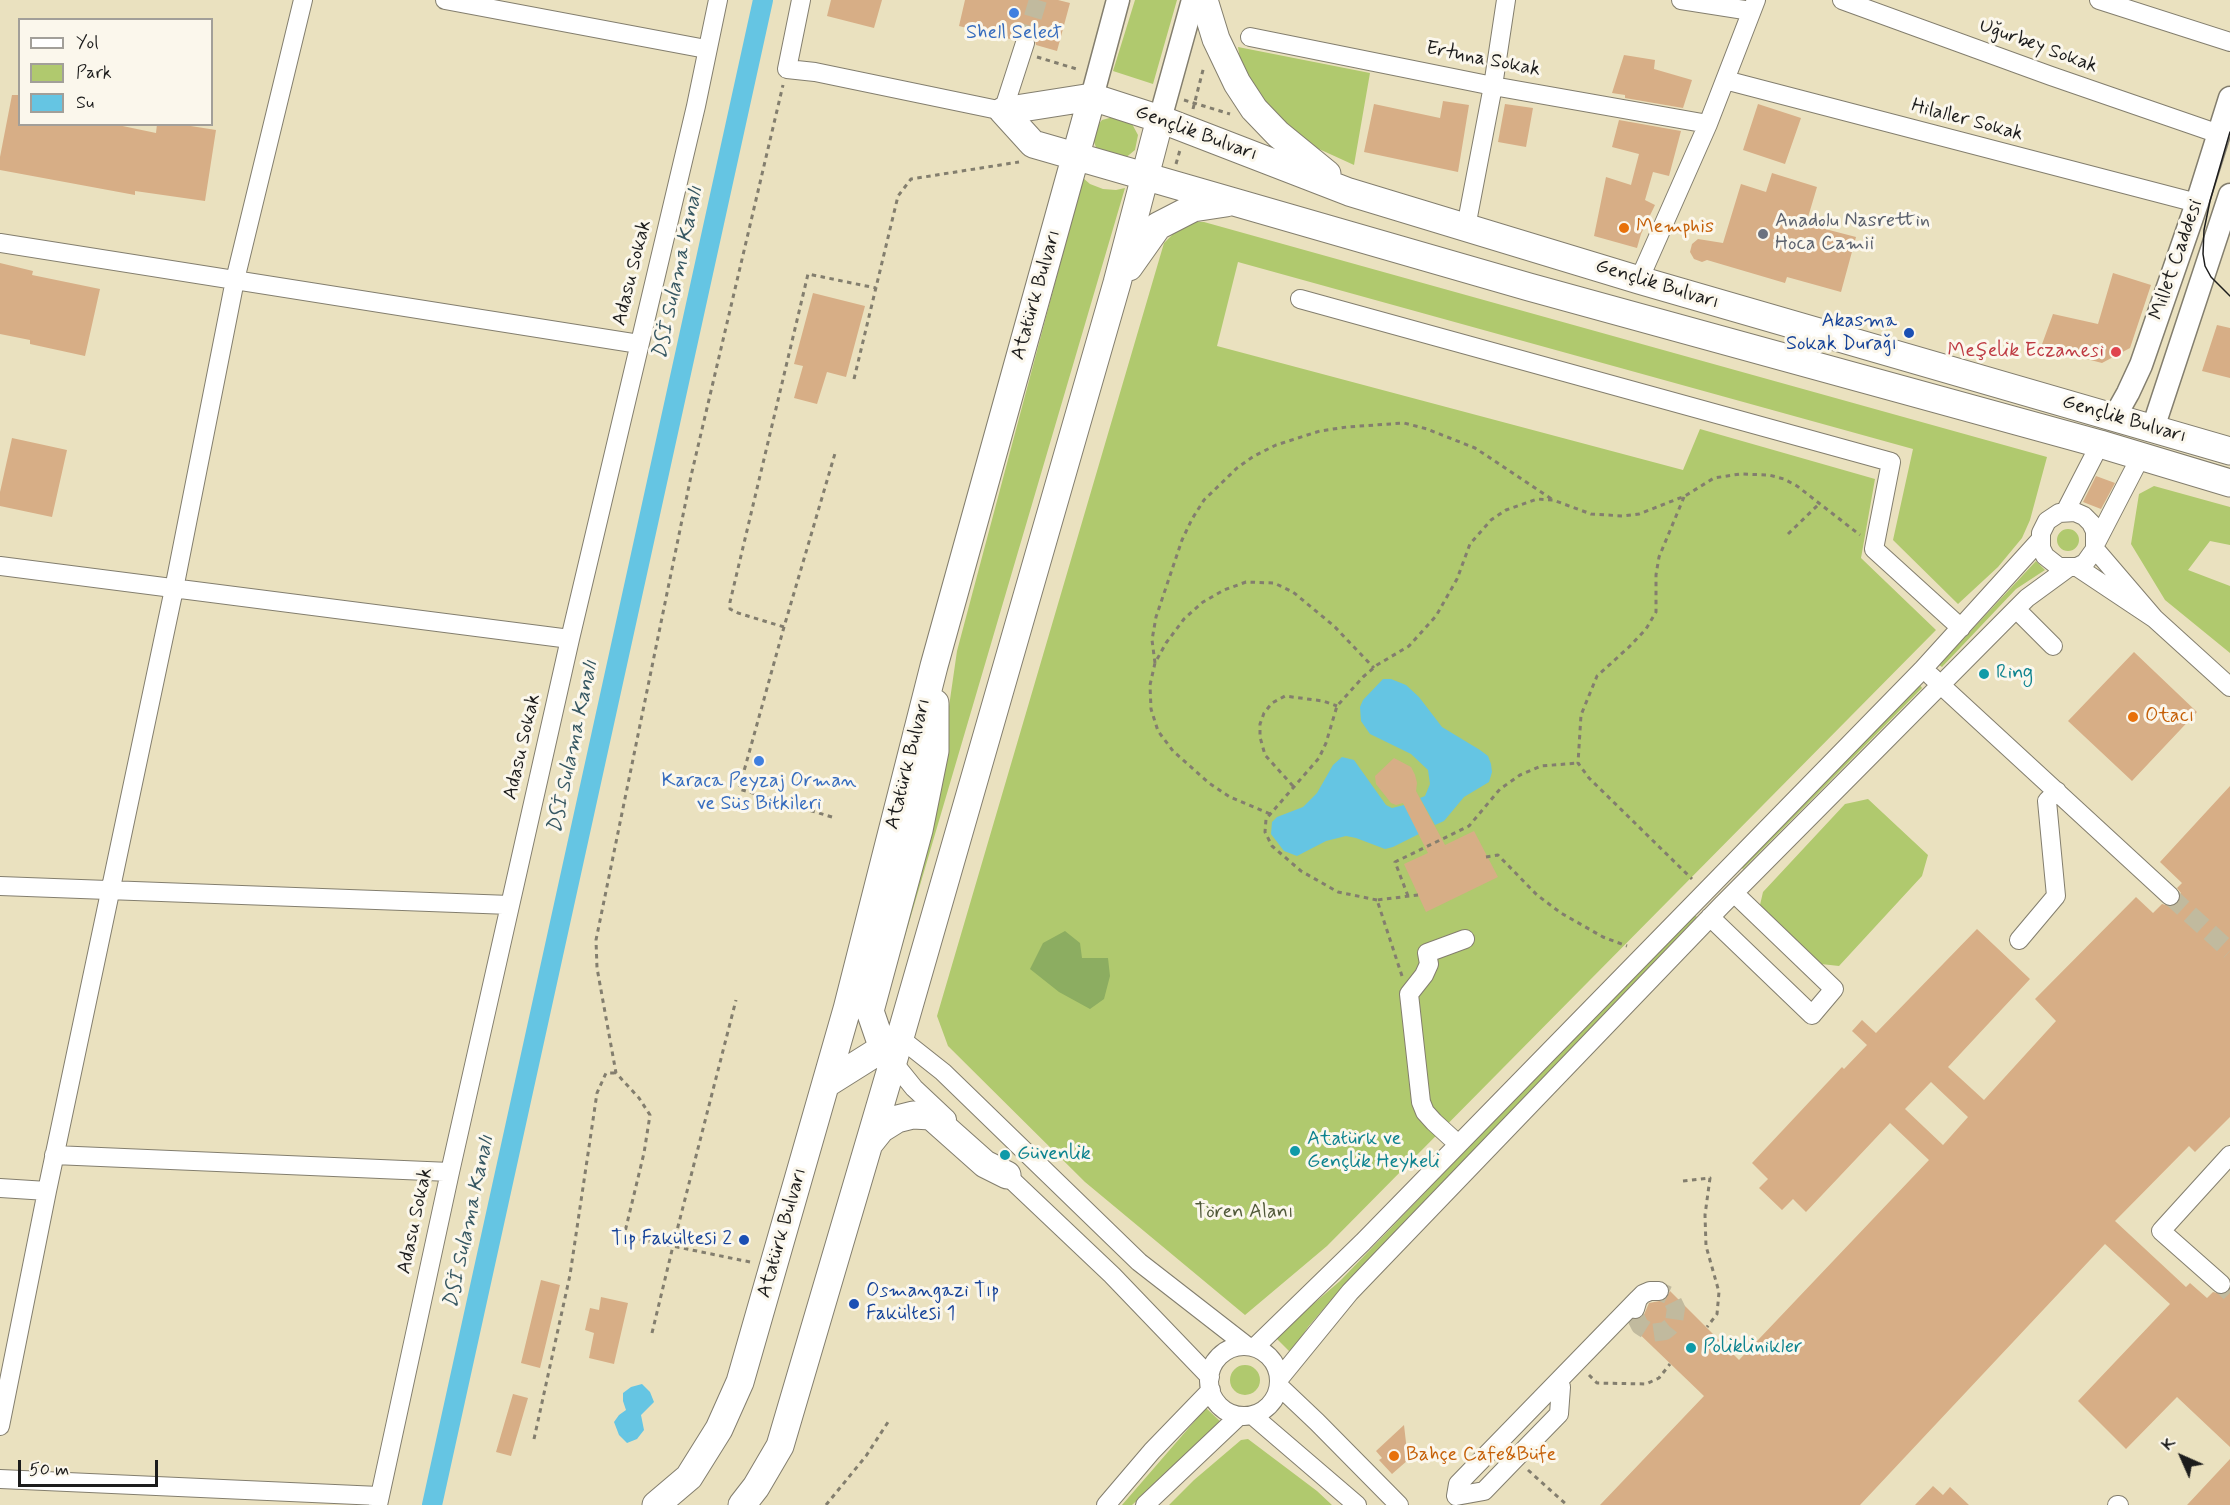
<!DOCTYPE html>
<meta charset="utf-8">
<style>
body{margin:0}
#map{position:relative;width:2230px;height:1505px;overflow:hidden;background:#eae1bf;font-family:Mynerve,sans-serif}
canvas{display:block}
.legend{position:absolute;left:18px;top:18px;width:195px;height:108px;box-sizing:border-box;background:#fbf7ec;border:2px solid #a29f99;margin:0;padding:8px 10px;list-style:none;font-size:18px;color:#1c1c1c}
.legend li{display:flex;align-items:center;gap:12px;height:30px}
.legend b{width:30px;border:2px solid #a29f99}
.north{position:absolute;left:2152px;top:1427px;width:60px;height:60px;-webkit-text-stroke:4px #fbf7ec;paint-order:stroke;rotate:315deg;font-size:16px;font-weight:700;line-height:24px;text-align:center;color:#1c1c1c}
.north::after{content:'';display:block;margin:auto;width:21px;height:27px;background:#1c1c1c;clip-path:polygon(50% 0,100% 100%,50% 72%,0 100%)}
.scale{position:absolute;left:18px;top:1460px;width:140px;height:27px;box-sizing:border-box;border:3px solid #1c1c1c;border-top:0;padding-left:8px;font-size:18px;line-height:21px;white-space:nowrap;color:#1c1c1c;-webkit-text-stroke:4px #fbf7ec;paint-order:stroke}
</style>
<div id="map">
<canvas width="2230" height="1505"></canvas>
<ul class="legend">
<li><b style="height:8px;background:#fff"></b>Yol</li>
<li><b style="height:16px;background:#b0c96e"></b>Park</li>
<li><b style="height:16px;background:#65c5e3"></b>Su</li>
</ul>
<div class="north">K</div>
<div class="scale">50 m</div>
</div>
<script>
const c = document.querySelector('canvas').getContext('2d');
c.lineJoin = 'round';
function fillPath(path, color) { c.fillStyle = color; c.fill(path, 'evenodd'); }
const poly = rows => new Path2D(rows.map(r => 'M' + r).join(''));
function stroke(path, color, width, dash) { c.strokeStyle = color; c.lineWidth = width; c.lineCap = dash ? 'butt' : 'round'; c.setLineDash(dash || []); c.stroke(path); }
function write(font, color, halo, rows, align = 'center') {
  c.font = font + ' Mynerve,sans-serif'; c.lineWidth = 6; c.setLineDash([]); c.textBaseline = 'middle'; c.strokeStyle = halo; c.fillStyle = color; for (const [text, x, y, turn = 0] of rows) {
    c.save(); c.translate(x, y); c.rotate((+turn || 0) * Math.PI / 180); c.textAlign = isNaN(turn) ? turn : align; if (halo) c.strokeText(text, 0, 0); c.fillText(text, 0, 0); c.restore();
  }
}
const green = poly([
 [1135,0,1177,0,1153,84,1113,71],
 [1238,47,1370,73,1354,165,1308,144,1288,128,1255,92,1240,60],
 [1117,116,1131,122,1138,135,1135,150,1124,159,1098,153,1093,139,1097,126,1102,120],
 [1083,178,1090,184,1103,189,1116,190,1125,188,883,1011,941,762,957,651],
 [1196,222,1204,222,2047,457,2030,520,2022,538,1998,567,1958,604,1893,540,1913,449,1238,262,1217,346,1683,470,1700,429,1875,479,1861,558,1936,630,1327,1246,1245,1315,1085,1182,948,1046,937,1016,1164,243,1177,230],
 [2154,486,2230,507,2230,545,2210,541,2188,570,2230,586,2230,653,2165,600,2131,544,2139,494],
 '2057 540a11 11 0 1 1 22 0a11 11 0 1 1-22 0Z',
 [2036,561,2045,570,2016,589,1942,667,1939,665],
 [1920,685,1922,688,1743,869,1740,867],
 [1868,799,1928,855,1922,876,1839,966,1821,964,1760,905,1763,892,1845,804],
 [1693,914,1697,917,1344,1285,1308,1327,1291,1353,1275,1337,1340,1281],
 '1230 1380a15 15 0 1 1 30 0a15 15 0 1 1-30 0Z',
 [1206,1408,1223,1424,1132,1505,1122,1505],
 [1248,1439,1317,1491,1332,1505,1169,1505,1194,1480,1241,1440]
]);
const forest = poly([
 [1065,931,1080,943,1082,958,1108,958,1110,976,1104,999,1090,1009,1059,992,1030,969,1043,943]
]);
const water = poly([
 [1383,679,1391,679,1406,685,1419,697,1442,727,1480,750,1488,756,1491,764,1492,772,1489,782,1464,797,1444,821,1435,825,1420,798,1425,796,1430,784,1428,770,1411,754,1370,734,1361,721,1360,707,1363,700],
 [1342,757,1354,760,1386,805,1392,808,1404,805,1419,834,1393,847,1385,849,1356,838,1346,836,1326,841,1297,856,1284,851,1271,834,1272,822,1277,817,1303,807,1317,793,1333,765],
 [642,1384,650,1392,654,1402,641,1415,644,1430,637,1439,627,1443,619,1435,614,1422,619,1415,626,1410,623,1401,623,1393,631,1387]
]);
const canal = poly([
 [432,1505,763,0]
]);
const building = poly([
 [831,0,882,0,874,28,827,16],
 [965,0,1058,0,1070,3,1057,51,1036,45,1034,36,1028,32,1018,34,1014,40,959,26],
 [1624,55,1655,60,1654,69,1692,80,1683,108,1625,98,1625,95,1612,93],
 [12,95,20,95,20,124,113,124,156,133,157,124,178,124,216,130,205,201,135,191,135,195,0,170,0,157],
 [1443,101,1469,105,1458,172,1364,152,1374,104,1440,118],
 [1505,104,1533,108,1526,147,1498,142],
 [1758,104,1801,118,1785,164,1743,150],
 [1619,120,1681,131,1669,176,1653,172,1645,200,1655,205,1641,234,1637,248,1594,236,1606,177,1631,185,1639,154,1612,147],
 [1772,173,1817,187,1806,224,1856,237,1841,292,1787,277,1785,283,1707,260,1702,262,1694,259,1690,252,1692,244,1698,239,1723,243,1741,184,1766,192],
 [0,263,33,271,32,275,100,289,85,356,30,344,30,340,0,334],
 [2113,273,2151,285,2130,348,2102,363,2041,347,2053,314,2098,324],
 [813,293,865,306,846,377,827,372,817,404,794,398,803,366,794,364],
 [2217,325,2230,328,2230,378,2202,371],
 [12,438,67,450,52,517,0,506,0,492],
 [2096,476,2115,483,2101,509,2083,502],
 [2134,652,2197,712,2132,781,2068,721],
 [1394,758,1411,767,1415,775,1417,783,1416,791,1445,845,1474,831,1498,877,1426,912,1404,864,1428,853,1403,803,1396,805,1391,803,1376,784,1375,776],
 [2230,786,2230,1117,2195,1152,2189,1146,2115,1221,2186,1287,2190,1283,2207,1298,2213,1292,2224,1295,2230,1290,2230,1447,2177,1397,2126,1449,2078,1401,2170,1304,2105,1244,1860,1505,1600,1505,1704,1396,1629,1324,1633,1320,1643,1317,1649,1303,1665,1300,1670,1291,1739,1360,1929,1160,1890,1123,1806,1212,1793,1199,1782,1210,1759,1188,1768,1179,1752,1163,1842,1067,1844,1069,1867,1045,1852,1031,1862,1020,1876,1033,1977,929,2030,979,1948,1067,1984,1100,2056,1021,2035,999,2136,897,2153,913,2162,904,2173,907,2179,903,2181,893,2177,888,2182,883,2160,862],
 [1931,1082,1968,1117,1943,1145,1905,1109],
 [541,1280,560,1285,540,1368,521,1363],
 [601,1297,628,1303,614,1364,589,1358,594,1333,585,1330,590,1308,599,1310],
 [513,1394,528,1398,511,1456,496,1452],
 [1404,1425,1408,1460,1392,1474,1379,1460,1382,1458,1376,1451],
 [2230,1459,2230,1505,2187,1505],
 [1933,1486,1943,1495,1950,1487,1969,1505,1915,1505]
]);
const minorTunnel = poly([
 [1025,43,1038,0],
 [2170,896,2230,951],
 [2221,1284,2230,1293],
 [1635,1316,1640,1326,1651,1333,1665,1331,1670,1327,1674,1322,1676,1308,1670,1296,1659,1291]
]);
const path = poly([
 [1037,57,1080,70],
 [1184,100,1230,114],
 [1193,109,1204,66],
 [1176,164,1180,150],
 [854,379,898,196,911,179,1019,162],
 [1684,497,1659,557,1656,575,1656,612,1646,629,1629,647,1597,676,1581,715,1578,763,1589,778,1692,879],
 [1788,534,1820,503],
 [784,627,738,613,730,609,730,602,808,274,876,288],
 [1155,663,1152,640,1156,617,1182,540,1192,519,1204,500,1237,468,1254,456,1276,445,1320,431,1347,427,1404,423,1427,429,1475,448,1553,500],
 [1293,786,1265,755,1260,737,1260,724,1264,713,1272,703,1285,696,1323,701,1337,706],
 [1270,814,1230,797,1209,783,1173,751,1158,731,1151,709,1150,685,1155,663,1166,643,1184,619,1203,602,1224,590,1246,582,1274,583,1293,592,1334,626,1374,668],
 [832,817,739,789,784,627,836,450],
 [1486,857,1498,855,1537,895,1561,913,1603,937,1627,946],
 [1408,896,1395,862,1469,826,1500,789,1520,775,1541,766,1578,763],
 [1377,900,1338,892,1301,871,1272,846,1265,832,1266,819,1319,758,1326,743,1337,706,1363,677,1377,665,1409,646,1436,616,1457,579,1470,544,1491,520,1506,510,1537,499,1553,500,1591,514,1623,516,1639,514,1685,496,1714,478,1740,474,1769,475,1784,479,1797,486,1860,535],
 [1402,976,1377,900,1418,895],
 [1683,1181,1710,1178,1705,1215,1706,1246,1719,1292,1717,1314,1707,1327],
 [750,1262,624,1236,644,1153,650,1115,639,1098,616,1073,597,968,596,940,691,476,783,85],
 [652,1333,673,1246,736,1000],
 [1589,1375,1597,1383,1646,1384,1659,1378,1670,1364],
 [534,1439,570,1275,597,1093,606,1073,616,1073],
 [1528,1470,1567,1505],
 [826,1505,866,1456,890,1419]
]);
const minor = poly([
 [445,0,706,49],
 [801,0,787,69,815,72,1003,111,1025,43],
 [1681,0,1751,11],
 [1842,0,2051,76,2219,134],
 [2099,0,2230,42],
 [1250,37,1493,86,1708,124],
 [1725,80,2197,203],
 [1466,227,1493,86,1506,0],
 [0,243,639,344],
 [1639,280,1708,124,1756,0],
 [1300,299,1891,462,1874,549,1961,628],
 [2065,512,2100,444],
 [2097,541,2141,456],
 [2095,549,2155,619,2230,687],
 [0,566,570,639],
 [2077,567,2085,563,2095,549,2095,531,2091,523,2084,516,2075,512,2059,513,2047,521,2041,533,2041,548,2045,556,2059,567,2077,567,2155,619],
 [2016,609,2053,646],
 [1931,676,2170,896],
 [0,886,510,905],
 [1710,917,1812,1015,1834,989,1734,893],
 [2019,940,2056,896,2047,801,2057,791],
 [900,1038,943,1072,1139,1262,1247,1346],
 [893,1062,914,1088,947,1119],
 [1458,1144,1434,1122,1425,1112,1421,1102,1409,994,1424,975,1429,964,1427,953,1465,939],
 [54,1155,450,1172],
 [998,1167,1112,1275,1210,1377],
 [0,1188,47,1191],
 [2221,1284,2161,1231,2230,1155],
 [1635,1309,1638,1299,1643,1294,1650,1291,1659,1291],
 '1209 1381a35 35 0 1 1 70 0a35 35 0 1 1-70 0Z',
 [1255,1347,1363,1242,1923,669,2040,540],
 [1279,1379,1350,1292,1721,906,2016,609,2027,598,2068,568],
 [1279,1386,1317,1422,1399,1505],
 [1561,1387,1559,1414,1515,1459,1484,1491,1456,1496,1458,1484,1638,1299],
 [1252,1415,1357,1505],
 [0,1426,47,1191,174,589,235,280,303,0],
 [0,1479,379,1496],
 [378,1505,450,1172,570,639,696,106,718,0],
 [1106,1505,1152,1451,1211,1390],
 [1145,1505,1239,1416],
 [2117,1505,2119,1505]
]);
const major = poly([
 [1092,97,1118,0],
 [1160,119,1193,0],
 [2114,418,2128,393,2141,365,2197,203,2230,98],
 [2153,428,2230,195]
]);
const highway = poly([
 [1204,0,1216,39,1237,83,1254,109,1278,134,1327,174],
 [1003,111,1033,144,1529,287,2100,444,2230,483],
 [1003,111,1092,97,1160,119,1349,192,1639,280,2230,451],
 [1129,267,1158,226,1193,208,1226,203],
 [893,1062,883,1049,870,1011,919,830,935,751,935,703],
 [826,1084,896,1040],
 [869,1144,881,1129,897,1119,913,1115,931,1116,985,1164,1007,1175],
 [656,1505,689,1477,719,1429,740,1382,847,1009,934,666,1092,97],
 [742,1505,756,1487,780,1446,893,1062,1117,283,1160,119]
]);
const tram = poly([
 [2230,132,2210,201,2204,230,2203,254,2205,266,2211,277,2230,296]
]);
const markers = [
 [1014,13,6,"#3f7fe0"],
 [1624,228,6,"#e8710a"],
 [1763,234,6,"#6b7280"],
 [1909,333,6,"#1a4fb4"],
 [2116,352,6,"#e0444e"],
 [1984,674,6,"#0f9aa8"],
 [2133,717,6,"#e8710a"],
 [759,761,6,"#3f7fe0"],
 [1295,1151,6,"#0f9aa8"],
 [1005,1155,6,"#0f9aa8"],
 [744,1240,6,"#1a4fb4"],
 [854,1304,6,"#1a4fb4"],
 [1691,1348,6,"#0f9aa8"],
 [1394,1456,6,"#e8710a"]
];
const shopNames = [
 ["Shell Select",1014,34],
 ["Karaca Peyzaj Orman",759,782],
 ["ve Süs Bitkileri",759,805]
];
const streetNames = [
 ["Uğurbey Sokak",2038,47,20],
 ["Ertuna Sokak",1483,60,11],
 ["Hilaller Sokak",1967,121,15],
 ["Gençlik Bulvarı",1196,134,20],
 ["Millet Caddesi",2177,260,-71],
 ["Adasu Sokak",633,273,-76],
 ["Gençlik Bulvarı",1657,285,17],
 ["Atatürk Bulvarı",1037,295,-74],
 ["Gençlik Bulvarı",2124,420,16],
 ["Adasu Sokak",523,747,-77],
 ["Atatürk Bulvarı",909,764,-76],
 ["Adasu Sokak",416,1221,-78],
 ["Atatürk Bulvarı",783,1233,-74]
];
const worshipNames = [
 ["Anadolu Nasrettin",1775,222],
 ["Hoca Camii",1775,245]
];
const foodNames = [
 ["Memphis",1636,228],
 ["Otacı",2145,717],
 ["Bahçe Cafe&Büfe",1406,1456]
];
const transitNames = [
 ["Akasma",1897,322],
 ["Sokak Durağı",1897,345],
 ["Tıp Fakültesi 2",732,1240],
 ["Osmangazi Tıp",866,1292,"left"],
 ["Fakültesi 1",866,1315,"left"]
];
const healthNames = [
 ["Meşelik Eczanesi",2104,352]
];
const cultureNames = [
 ["Ring",1996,674],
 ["Atatürk ve",1307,1140],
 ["Gençlik Heykeli",1307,1163],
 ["Güvenlik",1017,1155],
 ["Poliklinikler",1703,1348]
];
const parkNames = [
 ["Tören Alanı",1244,1213]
];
const waterNames = [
 ["DSİ Sulama Kanalı",679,273,-78],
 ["DSİ Sulama Kanalı",574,747,-78],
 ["DSİ Sulama Kanalı",470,1222,-78]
];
fillPath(green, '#b0c96e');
fillPath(forest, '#8cad61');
fillPath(water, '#65c5e3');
stroke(canal, '#65c5e3', 20);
fillPath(building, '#d7ae86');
stroke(minorTunnel, '#c1ba9e', 18, [18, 9]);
stroke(minor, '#837e6e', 20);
stroke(major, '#837e6e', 25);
stroke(highway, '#837e6e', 29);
stroke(path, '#837e6e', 3, [4.5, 4.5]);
stroke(minor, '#fff', 18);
stroke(major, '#fff', 22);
stroke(highway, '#fff', 27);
stroke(tram, '#1c1c1c', 1.5);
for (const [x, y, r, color] of markers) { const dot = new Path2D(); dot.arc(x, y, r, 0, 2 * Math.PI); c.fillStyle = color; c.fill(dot); stroke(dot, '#fbf7ec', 2); }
write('20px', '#366cbe', '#fbf7ec', shopNames);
write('20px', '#1c1c1c', '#fbf7ec', streetNames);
write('20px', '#5b616d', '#fbf7ec', worshipNames, 'left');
write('20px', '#c56008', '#fbf7ec', foodNames, 'left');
write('20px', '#164399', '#fbf7ec', transitNames, 'right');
write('20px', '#be3a42', '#fbf7ec', healthNames, 'right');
write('20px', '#0d838f', '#fbf7ec', cultureNames, 'left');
write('20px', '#505939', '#fbf7ec', parkNames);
write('italic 21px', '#365762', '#fbf7ec', waterNames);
</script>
